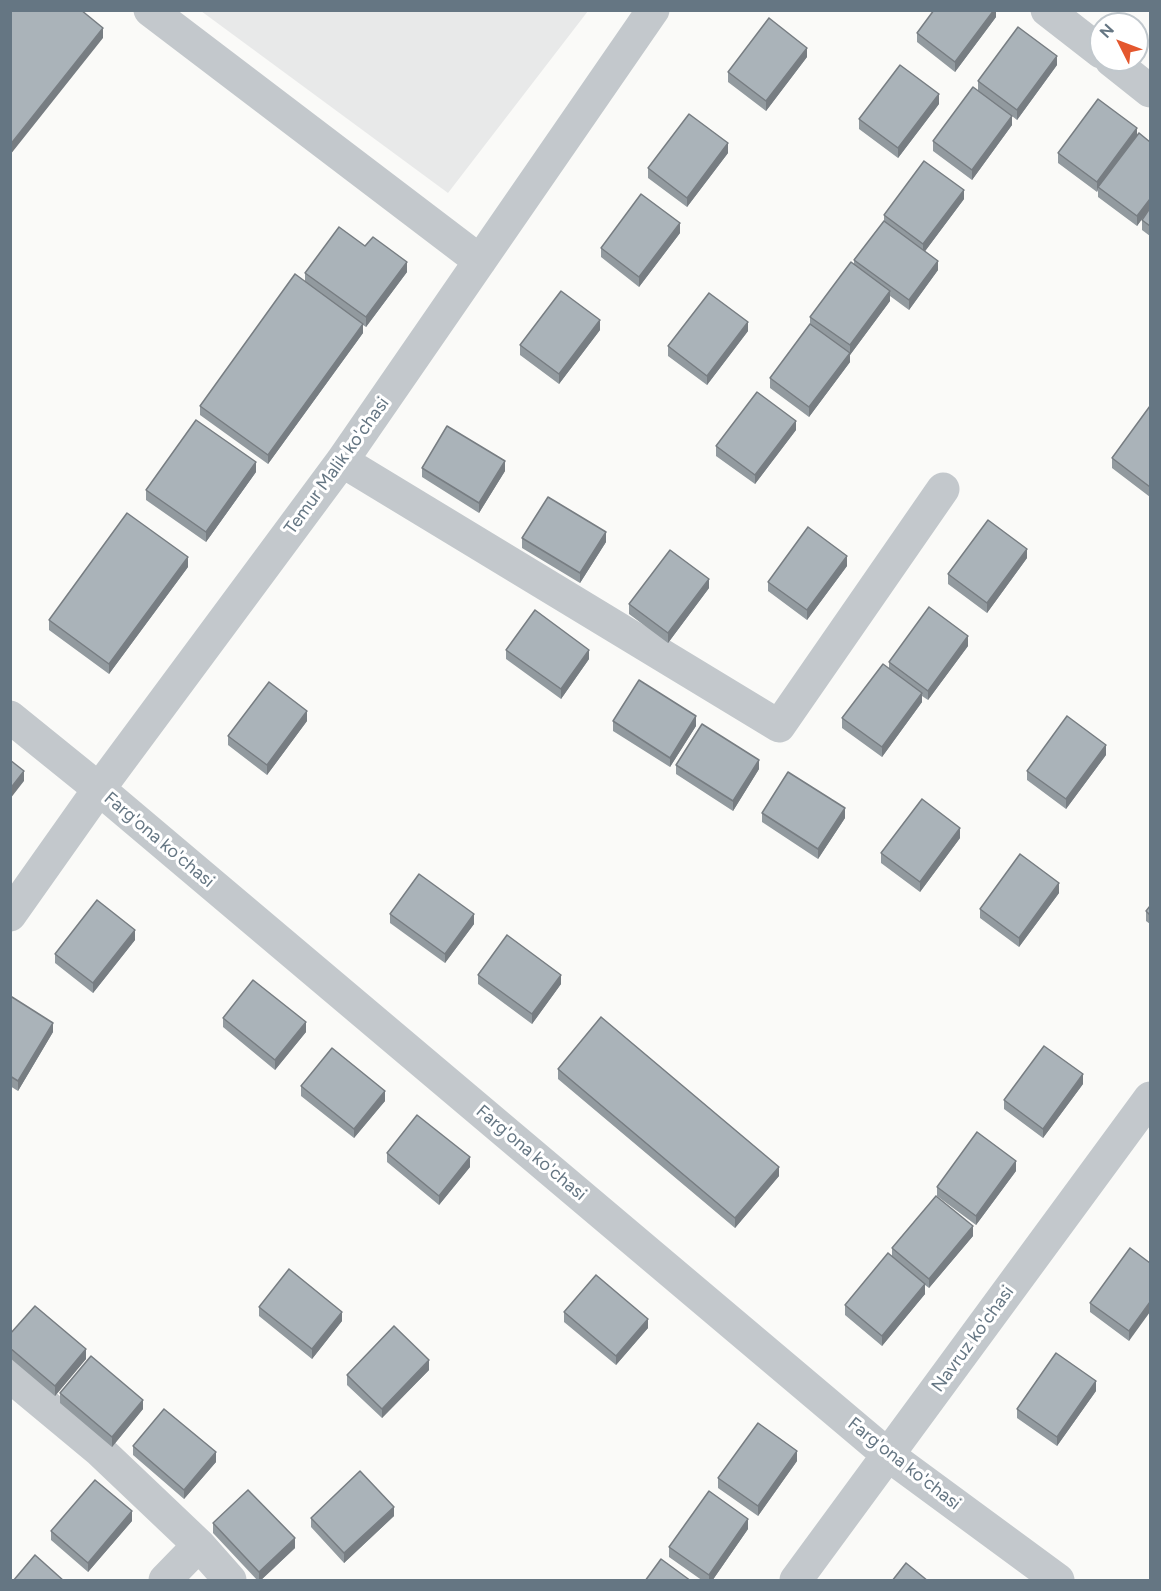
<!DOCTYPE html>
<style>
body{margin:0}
#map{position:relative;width:1161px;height:1591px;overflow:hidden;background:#fafaf8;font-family:Figtree,sans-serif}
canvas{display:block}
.frame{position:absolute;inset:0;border:12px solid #657683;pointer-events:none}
.north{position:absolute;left:1089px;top:12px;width:60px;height:60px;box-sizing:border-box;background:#fff;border:2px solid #c1c8cd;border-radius:50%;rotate:312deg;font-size:16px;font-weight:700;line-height:24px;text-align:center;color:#657683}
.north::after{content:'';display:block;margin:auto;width:21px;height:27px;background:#e4572e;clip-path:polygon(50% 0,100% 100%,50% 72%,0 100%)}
</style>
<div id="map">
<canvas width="1161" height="1591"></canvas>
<div class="frame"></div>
<div class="north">N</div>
</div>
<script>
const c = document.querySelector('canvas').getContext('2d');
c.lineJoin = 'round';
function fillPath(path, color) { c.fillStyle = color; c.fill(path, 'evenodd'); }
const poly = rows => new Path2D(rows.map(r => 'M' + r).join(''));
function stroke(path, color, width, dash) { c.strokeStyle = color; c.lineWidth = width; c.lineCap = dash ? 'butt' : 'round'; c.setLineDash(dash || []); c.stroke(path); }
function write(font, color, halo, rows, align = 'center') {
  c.font = font + ' Figtree,sans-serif'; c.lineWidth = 6; c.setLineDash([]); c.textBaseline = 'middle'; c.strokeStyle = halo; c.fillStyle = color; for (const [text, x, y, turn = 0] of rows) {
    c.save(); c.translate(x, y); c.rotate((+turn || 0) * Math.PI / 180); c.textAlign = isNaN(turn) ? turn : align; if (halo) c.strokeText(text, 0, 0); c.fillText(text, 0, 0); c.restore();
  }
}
const built = poly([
 [201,11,588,10,588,11,448,193]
]);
const street = poly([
 [150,10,480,261],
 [1047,10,1101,52],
 [1111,60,1150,91],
 [342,461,779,726,943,489],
 [10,717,99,789,888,1455,1058,1580],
 [10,915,99,789,342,461,653,10],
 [10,1376,99,1450,199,1545,230,1580],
 [165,1580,199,1545],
 [796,1580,1150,1098]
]);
const wall = poly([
 [996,10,996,17,955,72,917,42,917,33],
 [807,57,766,111,728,82,728,72],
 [1057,65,1017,120,1012,116,1012,125,972,180,933,151,933,141,978,90,978,81],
 [939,104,898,158,859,129,859,119],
 [1137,135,1150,208,1137,226,1098,197,1098,190,1097,192,1058,163,1058,153],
 [728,153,687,207,648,178,648,168],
 [964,199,925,251,938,270,909,310,890,296,890,301,850,355,850,362,809,417,770,388,770,378,810,324,810,317,854,265,854,260,884,221,884,215],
 [1150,208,1150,236,1142,230,1142,220],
 [680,233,639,287,601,257,601,248],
 [365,246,407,272,366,327,363,325,363,333,268,464,200,415,200,406,305,281,305,273],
 [600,330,559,384,520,355,520,345],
 [748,331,707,385,668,356,668,346],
 [1150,406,1150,497,1112,468,1112,458],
 [796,430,755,484,716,456,716,446],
 [422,468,505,471,479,513,422,477],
 [256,472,206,542,146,500,146,490],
 [522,538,606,542,580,583,522,548],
 [1027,558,987,613,948,584,948,574],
 [847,566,807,620,768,591,768,582],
 [188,567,109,674,49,630,49,620],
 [709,588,668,643,629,614,629,604],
 [968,646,928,700,922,696,922,702,882,757,842,728,842,718,889,668,889,662],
 [506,650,589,659,561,699,506,659],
 [307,721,267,775,228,745,228,736],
 [613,721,696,726,670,767,613,731],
 [1106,755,1066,809,1027,780,1027,771],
 [676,765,759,769,733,811,676,774],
 [762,813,845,818,818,859,762,822],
 [960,838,920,892,881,863,881,853],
 [1059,893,1019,947,980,918,980,909],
 [1150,906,1150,924,1146,921,1146,911],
 [390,914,474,924,445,963,390,923],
 [135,940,93,993,55,963,55,954],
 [478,975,561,984,532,1024,478,984],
 [10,999,53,1032,18,1091,10,1086],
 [223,1018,306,1032,275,1070,223,1027],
 [558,1069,779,1176,735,1228,558,1079],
 [1083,1084,1043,1138,1004,1109,1004,1100],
 [301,1086,385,1101,354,1138,301,1096],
 [387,1153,470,1167,439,1205,387,1162],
 [1016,1171,976,1225,937,1196,937,1187],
 [973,1236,929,1288,925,1285,925,1294,882,1346,845,1315,845,1305,892,1257,892,1248],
 [1150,1263,1129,1341,1090,1312,1090,1303],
 [259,1307,342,1321,312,1359,259,1316],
 [564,1312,648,1328,616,1365,564,1322],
 [10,1334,86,1359,55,1396,10,1358],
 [429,1370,382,1418,347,1385,347,1375],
 [1096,1391,1057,1446,1017,1418,1017,1409],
 [60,1393,143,1409,112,1447,60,1403],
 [133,1446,216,1462,184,1499,133,1455],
 [797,1461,758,1516,718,1488,718,1478],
 [394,1516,344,1563,311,1527,311,1518],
 [132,1521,88,1572,51,1540,51,1531],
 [213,1523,295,1548,260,1581,258,1581,213,1533],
 [748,1529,712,1581,703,1581,669,1557,669,1547]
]);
const shadedWall = poly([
 [994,10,996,10,996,17,955,72,955,62],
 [103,28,103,38,10,155,10,145],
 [807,48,807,57,766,111,766,101],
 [1057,56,1057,65,1017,120,1017,110],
 [939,94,939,104,898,158,898,148],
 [1012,116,1012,125,972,180,972,170],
 [1137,128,1137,137,1098,187,1097,192,1097,182],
 [728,143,728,153,687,207,687,198],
 [964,190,964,199,923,254,923,244],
 [1150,199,1150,208,1137,226,1137,216],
 [680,223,680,233,639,287,639,277],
 [938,261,938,270,909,310,909,300],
 [407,262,407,272,366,327,366,317],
 [890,291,890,301,850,355,850,362,809,417,809,407,850,353,850,345],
 [600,320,600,330,559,384,559,374],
 [748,322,748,331,707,385,707,376],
 [363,324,363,333,268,464,268,455],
 [796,421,796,430,755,484,755,475],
 [505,461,505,471,479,513,479,503],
 [256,462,256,472,206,542,206,532],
 [606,532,606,542,580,583,580,573],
 [1027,549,1027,558,987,613,987,603],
 [847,556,847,566,807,620,807,610],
 [188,557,188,567,109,674,109,664],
 [709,579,709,588,668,643,668,633],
 [968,636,968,646,928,700,928,691],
 [589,650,589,659,561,699,561,689],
 [922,693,922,702,882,757,882,747],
 [307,711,307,721,267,775,267,765],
 [696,716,696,726,670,767,670,758],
 [1106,745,1106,755,1066,809,1066,799],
 [759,760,759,769,733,811,733,801],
 [24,771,24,781,10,799,10,789],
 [845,808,845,818,818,859,818,849],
 [960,828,960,838,920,892,920,882],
 [1059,883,1059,893,1019,947,1019,938],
 [474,914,474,924,445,963,445,954],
 [135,930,135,940,93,993,93,983],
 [561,975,561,984,532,1024,532,1014],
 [306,1022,306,1032,275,1070,275,1060],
 [53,1023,53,1032,18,1091,18,1081],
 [1083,1074,1083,1084,1043,1138,1043,1129],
 [385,1091,385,1101,354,1138,354,1129],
 [470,1157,470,1167,439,1205,439,1196],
 [1016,1161,1016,1171,976,1225,976,1216],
 [779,1167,779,1176,735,1228,735,1218],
 [973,1226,973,1236,929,1288,929,1279],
 [925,1284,925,1294,882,1346,882,1336],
 [1150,1302,1150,1312,1129,1341,1129,1331],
 [342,1312,342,1321,312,1359,312,1349],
 [648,1319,648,1328,616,1365,616,1356],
 [86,1349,86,1359,55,1396,55,1386],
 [429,1360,429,1370,382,1418,382,1409],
 [1096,1381,1096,1391,1057,1446,1057,1437],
 [143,1400,143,1409,112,1447,112,1437],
 [797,1451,797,1461,758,1516,758,1506],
 [216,1452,216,1462,184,1499,184,1490],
 [394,1507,394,1516,344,1563,344,1553],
 [132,1511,132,1521,88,1572,88,1563],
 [748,1519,748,1529,712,1581,709,1581,709,1575],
 [295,1538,295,1548,260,1581,259,1581,259,1572]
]);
const building = poly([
 [10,10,81,10,103,28,10,145,10,10],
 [934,10,994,10,955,62,917,33,934,10],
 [769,18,807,48,766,101,728,72,769,18],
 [1018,27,1057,56,1017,110,978,81,1018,27],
 [900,65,939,94,898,148,859,119,900,65],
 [973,87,1012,116,972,170,933,141,973,87],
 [1098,99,1137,128,1097,182,1058,153,1098,99],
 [689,114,728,143,687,198,648,168,689,114],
 [1139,133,1150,142,1150,199,1137,216,1098,187,1139,133],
 [924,161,964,190,923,244,884,215,924,161],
 [641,194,680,223,639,277,601,248,641,194],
 [1150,208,1150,226,1142,220,1150,208],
 [884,221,938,261,909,300,854,260,884,221],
 [339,227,365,246,373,237,407,262,366,317,305,273,339,227],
 [851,262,890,291,850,345,810,317,851,262],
 [295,274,363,324,268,455,200,406,295,274],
 [561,291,600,320,559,374,520,345,561,291],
 [709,293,748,322,707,376,668,346,709,293],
 [810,324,850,353,809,407,770,378,810,324],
 [757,392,796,421,755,475,716,446,757,392],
 [1150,406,1150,487,1112,458,1150,406],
 [196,420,256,462,206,532,146,490,196,420],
 [447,426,505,461,479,503,422,468,447,426],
 [548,497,606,532,580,573,522,538,548,497],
 [127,513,188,557,109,664,49,620,127,513],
 [988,520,1027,549,987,603,948,574,988,520],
 [808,527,847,556,807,610,768,582,808,527],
 [670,550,709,579,668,633,629,604,670,550],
 [929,607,968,636,928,691,889,662,929,607],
 [535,610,589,650,561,689,506,650,535,610],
 [883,664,922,693,882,747,842,718,883,664],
 [639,680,696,716,670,758,613,721,639,680],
 [269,682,307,711,267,765,228,736,269,682],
 [1067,716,1106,745,1066,799,1027,771,1067,716],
 [702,724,759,760,733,801,676,765,702,724],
 [10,760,24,771,10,789,10,760],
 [788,772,845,808,818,849,762,813,788,772],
 [922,799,960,828,920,882,881,853,922,799],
 [1020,854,1059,883,1019,938,980,909,1020,854],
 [419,874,474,914,445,954,390,914,419,874],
 [97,900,135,930,93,983,55,954,97,900],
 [1150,906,1150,915,1146,911,1150,906],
 [507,935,561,975,532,1014,478,975,507,935],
 [253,980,306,1022,275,1060,223,1018,253,980],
 [12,997,53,1023,18,1081,10,1076,10,999,12,997],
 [601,1017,779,1167,735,1218,558,1069,601,1017],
 [1044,1046,1083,1074,1043,1129,1004,1100,1044,1046],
 [332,1048,385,1091,354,1129,301,1086,332,1048],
 [417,1115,470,1157,439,1196,387,1153,417,1115],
 [977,1132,1016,1161,976,1216,937,1187,977,1132],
 [936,1196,973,1226,929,1279,892,1248,936,1196],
 [1130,1248,1150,1263,1150,1302,1129,1331,1090,1303,1130,1248],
 [888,1253,925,1284,882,1336,845,1305,888,1253],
 [289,1269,342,1312,312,1349,259,1307,289,1269],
 [596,1275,648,1319,616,1356,564,1312,596,1275],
 [35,1306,86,1349,55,1386,10,1348,10,1334,35,1306],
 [394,1326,429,1360,382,1409,347,1375,394,1326],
 [1056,1353,1096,1381,1057,1437,1017,1409,1056,1353],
 [91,1356,143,1400,112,1437,60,1393,91,1356],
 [164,1409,216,1452,184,1490,133,1446,164,1409],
 [758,1423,797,1451,758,1506,718,1478,758,1423],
 [360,1471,394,1507,344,1553,311,1518,360,1471],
 [95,1480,132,1511,88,1563,51,1531,95,1480],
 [248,1490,295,1538,259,1572,213,1523,248,1490],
 [709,1491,748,1519,709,1575,669,1547,709,1491],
 [35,1555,64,1581,13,1581,35,1555],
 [661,1559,691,1581,645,1581,661,1559],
 [906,1563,928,1581,892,1581,906,1563]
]);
const streetNames = [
 ["Temur Malik ko'chasi",337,466,-54],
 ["Farg'ona ko'chasi",159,840,40],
 ["Farg'ona ko'chasi",531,1153,40],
 ["Navruz ko'chasi",973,1339,-54],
 ["Farg'ona ko'chasi",904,1464,38]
];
fillPath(built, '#e8e9e9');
stroke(street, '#c3c8cc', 33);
fillPath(wall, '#929a9f');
fillPath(shadedWall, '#777d82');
fillPath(building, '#aab3b9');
stroke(building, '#777d82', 1.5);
write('18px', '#657683', '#fff', streetNames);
</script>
